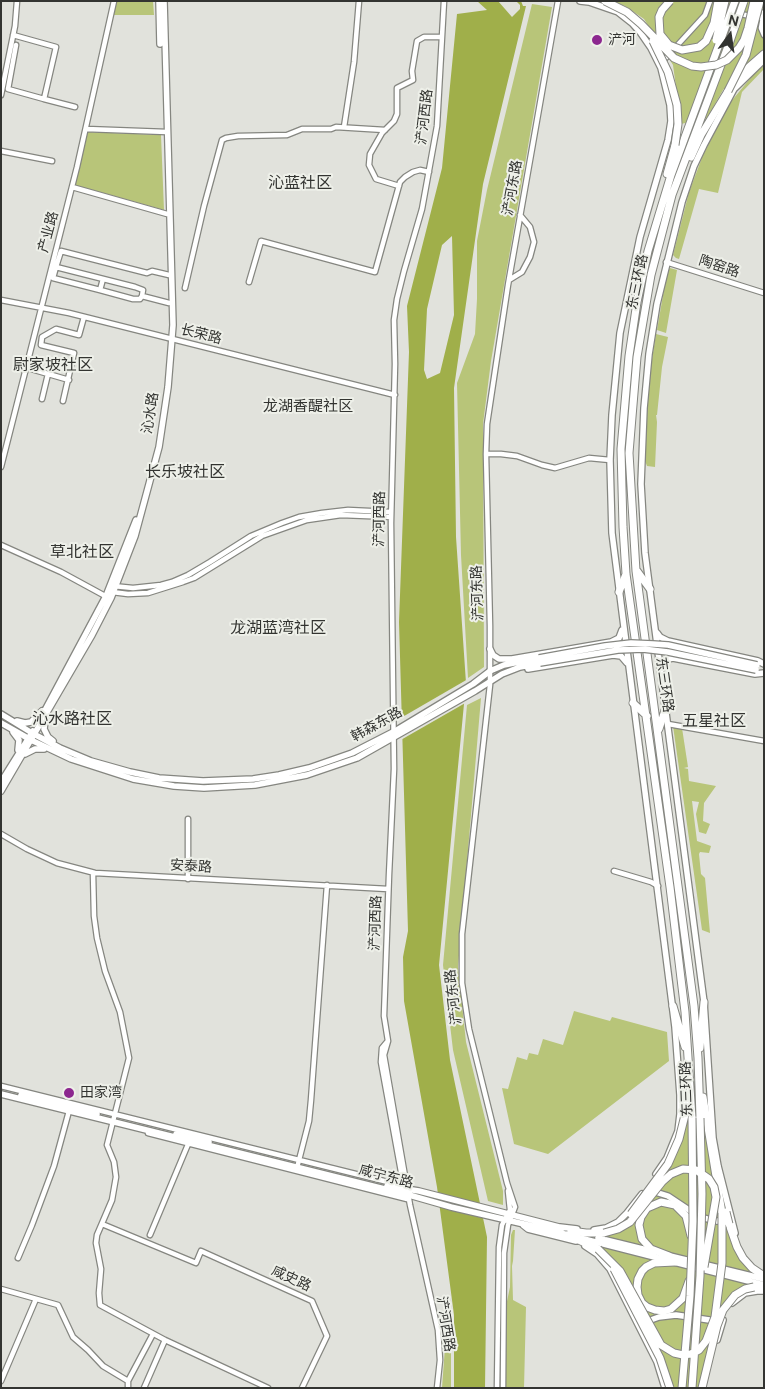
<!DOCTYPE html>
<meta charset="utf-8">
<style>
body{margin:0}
#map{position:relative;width:765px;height:1389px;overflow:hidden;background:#e1e2dc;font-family:"DM Sans",sans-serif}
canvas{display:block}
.frame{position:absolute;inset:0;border:2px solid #333431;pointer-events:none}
.north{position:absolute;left:705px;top:10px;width:50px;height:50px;-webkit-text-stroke:4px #eef0e9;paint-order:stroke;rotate:14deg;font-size:14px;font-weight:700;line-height:20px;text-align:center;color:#333431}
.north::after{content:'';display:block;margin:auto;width:18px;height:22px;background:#333431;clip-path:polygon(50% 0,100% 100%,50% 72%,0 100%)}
</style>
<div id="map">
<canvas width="765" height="1389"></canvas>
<div class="frame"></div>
<div class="north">N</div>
</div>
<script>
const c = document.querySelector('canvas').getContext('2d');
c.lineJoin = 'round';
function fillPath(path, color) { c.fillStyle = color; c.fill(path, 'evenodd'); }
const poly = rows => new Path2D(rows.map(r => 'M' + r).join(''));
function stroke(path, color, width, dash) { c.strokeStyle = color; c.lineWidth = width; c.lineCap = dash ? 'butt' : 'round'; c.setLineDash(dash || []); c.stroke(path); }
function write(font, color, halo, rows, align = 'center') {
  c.font = font + ' "DM Sans","Noto Sans SC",sans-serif'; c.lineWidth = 4; c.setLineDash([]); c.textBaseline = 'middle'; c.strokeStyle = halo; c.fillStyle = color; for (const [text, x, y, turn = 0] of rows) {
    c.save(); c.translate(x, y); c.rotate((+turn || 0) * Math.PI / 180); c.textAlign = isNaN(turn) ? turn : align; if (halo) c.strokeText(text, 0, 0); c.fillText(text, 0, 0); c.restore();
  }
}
const green = poly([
 [113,1,153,1,154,15,111,15],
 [612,1,764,1,764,50,753,58,723,90,707,118,681,124,673,65,644,19,625,6],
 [532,4,552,7,491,361,483,424,484,667,468,678,461,555,457,383,475,334,477,299,477,241,487,190],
 [764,65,764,69,742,92,718,193,699,189,679,259,676,258,673,255,689,192,703,155,729,104,753,75],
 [87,132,161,135,164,210,75,185],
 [670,268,677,270,666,333,657,330,667,272],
 [656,334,668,337,662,367,657,415,656,415,657,422,655,467,647,466,644,458,645,421,649,378],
 [481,698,458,967,466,1042,503,1191,503,1205,488,1201,453,1050,443,965,467,705],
 [673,726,682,728,688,767,684,768,688,769,689,781,716,786,704,803,703,821,710,824,706,834,699,832,696,814,699,802,692,801,697,841,711,846,709,853,700,852,699,854,701,874,705,878,710,933,702,930],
 [574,1011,610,1021,612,1017,667,1032,669,1061,548,1154,514,1144,502,1088,508,1089,517,1057,527,1060,529,1053,538,1055,543,1039,563,1045],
 [688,1115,704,1115,706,1135,732,1237,757,1275,755,1285,730,1297,701,1388,672,1388,624,1273,614,1259,597,1245,600,1237,617,1233,663,1178,670,1167],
 [513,1230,515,1230,513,1261,512,1266,513,1300,526,1307,524,1388,504,1388,506,1306,510,1287,511,1235],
 [451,1311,451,1388,442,1388,445,1347,441,1312]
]);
const water = poly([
 [477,1,498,1,512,17,520,9,520,5,516,1,521,1,523,6,526,6,483,184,454,388,456,537,466,683,439,965,450,1060,487,1237,485,1388,454,1388,454,1315,437,1187,404,1001,403,957,408,931,399,622,409,352,407,306,442,168,457,14,487,10],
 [452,236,454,315,440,373,427,379,424,370,427,309,442,245]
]);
const pier = poly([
 [468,679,467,702,399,741,399,719]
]);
const minor = poly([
 [729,12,762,18],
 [764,12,761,28,764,35],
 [13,35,56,47,44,99,8,89,16,45],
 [662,62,705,15,710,1],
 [1,95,15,26,17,1],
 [44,99,75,107],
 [344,127,354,62,359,1],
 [86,129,167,132],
 [1,151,52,161],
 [399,186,376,179,369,165,370,154,382,133,394,121,397,114,397,88,413,80,412,71,417,41,424,37,442,37],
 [72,187,167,214],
 [666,262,764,293],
 [56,267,53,278,100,290],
 [169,275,152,271,147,273,61,251,56,267,135,287,143,290,142,296,169,303],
 [103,279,100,290,133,299,140,299,142,296],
 [509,280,522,272,530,257,534,242,530,227,520,215],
 [249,282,261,241,375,272,400,182,405,177,413,172,420,170,429,172],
 [185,288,204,206,222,140,226,138,238,136,287,135,302,129,331,129,336,127,385,130],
 [1,300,69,313,395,395],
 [31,369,69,380],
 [42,399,48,374],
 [63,401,74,353,41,345,42,337,56,329,79,335,84,317],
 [486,454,501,454,517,456,542,465,555,468,589,458,610,460],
 [1,467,77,167,114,1],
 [1,545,61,572,107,597],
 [113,586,133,588,161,585,172,582,188,575,210,562,251,536,282,523,299,517,322,513,348,510,391,512],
 [112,592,128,594,148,593,183,582,194,578,262,536,307,520,341,515,391,517],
 [668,724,764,741],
 [188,819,188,879],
 [1,834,27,849,57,863,95,873,388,889],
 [614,871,651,882,658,886],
 [93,873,94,916,97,938,105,971,120,1012,129,1058,107,1145,114,1162,116,1177,112,1200,97,1235,96,1243,101,1269,99,1293,100,1305,165,1340,268,1388],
 [387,1042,382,1048,381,1062,404,1188],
 [1,1086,404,1186,407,1189],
 [148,1133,407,1199,409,1195],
 [298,1164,309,1121,311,1100,327,885],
 [102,1224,196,1263,201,1251,312,1301,327,1336,302,1388],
 [150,1235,189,1142],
 [18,1258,32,1225,54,1166,69,1111],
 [1,1289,58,1305,73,1337,88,1350,103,1366,128,1381],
 [1,1381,36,1299],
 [128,1388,128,1381,153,1334],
 [144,1388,165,1340],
 [437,1388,440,1360,438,1330,410,1205,384,1055,388,1041,384,1016,389,875,394,769,391,523,395,364,394,320,397,299,404,271,422,209,437,126,444,1],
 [497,1388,499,1247,502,1225,510,1210,508,1191],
 [503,1388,504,1253,508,1225,515,1207,507,1183,469,1029,462,983,462,934,490,685,490,626,486,454,487,424,508,285,558,1]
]);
const major = poly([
 [159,1,160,44],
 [580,1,589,2,618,12,632,23,640,32,651,48,661,68,670,105,671,121,668,140,640,237,620,333,612,415,610,460,612,533,675,1027,680,1095,680,1114,678,1131,667,1158,656,1174],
 [657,633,660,637,668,641,758,661,764,664],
 [490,649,493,655,499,659,512,659,611,642,619,638,622,630],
 [662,668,662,664,668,659,673,658,755,674,764,673],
 [528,669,613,655,621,656,627,663],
 [1,714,32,733,60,748,91,761,130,772,159,778,203,781,253,779,279,775,309,768,352,753,395,731,473,684,490,671,504,665,539,658],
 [43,714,106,596,136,520],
 [17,721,25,723,31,722,42,711],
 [45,721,44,729,48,737,53,741],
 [1,723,31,740,71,759,133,779,174,786,204,788,255,785,307,775,357,758,475,691,502,674,520,667,540,663],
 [13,732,19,740,18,750],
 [25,754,35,749,44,749],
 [1,782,33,731],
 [1,791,92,635,111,598,135,536,159,447,168,387,173,325,164,1],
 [1,1094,409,1195,451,1207,541,1228,764,1285],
 [21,1095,97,1114],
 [176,1134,209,1142],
 [387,1186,419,1191,563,1228],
 [652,1191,668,1196,698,1216,714,1221,725,1221],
 [523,1225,528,1229,576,1241],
 [560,1227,577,1229],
 [594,1230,606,1228,618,1222,627,1213,642,1194],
 [735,1233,718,1166,713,1138,704,1002,645,553,641,484,644,408,649,354,657,304,682,202,694,166,704,145,734,89,764,60],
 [598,1238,655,1252],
 [585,1246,597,1254,610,1269,657,1362,665,1388],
 [666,1255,764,1279],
 [732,1303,745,1293,757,1291,764,1291],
 [645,1322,659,1317,676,1315,716,1321],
 [717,1340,723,1320]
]);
const highway = poly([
 [691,157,701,135,728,91,748,68,764,54],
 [667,174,675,145],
 [637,571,650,589],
 [619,592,626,574],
 [633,703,647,716],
 [659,729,666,707],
 [673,1006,685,1047],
 [700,1048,704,1002],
 [703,1097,722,1213],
 [685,1115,687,1094],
 [692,1118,685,1012,670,887,626,574,623,527,621,449,629,356,637,302,648,251,671,175,721,39],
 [700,1118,698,1058,694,1006,636,571,629,453,637,357,651,275,672,195,730,41],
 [729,1224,737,1247,743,1258,752,1268,764,1276],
 [571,1231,586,1233,601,1233],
 [568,1235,598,1249],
 [669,1256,651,1249,642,1239,639,1225,641,1217,647,1208,661,1202,675,1205,686,1216,691,1236],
 [675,1262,654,1263,646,1267,642,1271,638,1279,637,1287,638,1295,642,1303,647,1307,655,1310,664,1311,671,1309,683,1298,689,1281],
 [754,1287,764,1287]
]);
const majorBridge = poly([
 [539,658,605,646,631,643,653,644,668,645,757,665],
 [540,663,618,650,643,649,668,652,756,670]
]);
const highwayBridge = poly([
 [605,1,627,12,641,24,674,58,692,66,701,67,716,65,727,60,739,48,744,40,748,28,754,1],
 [670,1,662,10,659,17,660,34,669,45,682,50,699,47,706,41,714,23,718,1],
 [721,39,735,1],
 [716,40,725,1],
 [653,41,668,72,677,105,678,124,675,145],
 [730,41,744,1],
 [728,91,746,55,760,1],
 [726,1212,729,1224],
 [631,1214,668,1164,679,1139,685,1115],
 [604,1233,618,1229,630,1222,662,1182,671,1174,683,1169,696,1170,709,1179,714,1187,716,1197,704,1267],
 [598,1249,620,1271,661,1345,674,1353,683,1355,691,1354,699,1350,706,1341,715,1317,722,1263,722,1213],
 [614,1269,660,1358,670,1388],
 [682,1388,690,1296,693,1221,692,1118],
 [692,1388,700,1276,702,1194,700,1118],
 [702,1388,717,1326,723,1310,735,1295,745,1289,754,1287]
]);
const markers = [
 [597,40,6,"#8c278f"],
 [69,1093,6,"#8c278f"]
];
const poiNames = [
 ["浐河",608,40],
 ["田家湾",80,1093]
];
const streetNames = [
 ["浐河西路",425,117,-83],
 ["浐河东路",513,188,-80],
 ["产业路",49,232,-75],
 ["陶窑路",719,267,18],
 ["东三环路",638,282,-78],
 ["长荣路",201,335,14],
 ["沁水路",151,413,-81],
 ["浐河西路",380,519,-89],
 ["浐河东路",478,593,-92],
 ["东三环路",664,685,82],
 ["韩森东路",377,725,-29],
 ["安泰路",191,867,3],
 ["浐河西路",376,923,-88],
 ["浐河东路",454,997,-97],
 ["东三环路",687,1089,-92],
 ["咸宁东路",386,1177,15],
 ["咸史路",291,1279,25],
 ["浐河西路",445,1324,81]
];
const neighbourhoodNames = [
 ["龙湖香醍社区",308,407]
];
const quarterNames = [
 ["沁蓝社区",300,184],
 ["尉家坡社区",53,366],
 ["长乐坡社区",185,473],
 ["草北社区",82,553],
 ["龙湖蓝湾社区",278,629],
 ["沁水路社区",72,720],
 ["五星社区",714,722]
];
fillPath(green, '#b8c579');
fillPath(water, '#a0af4a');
fillPath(pier, '#e1e2dc');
stroke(minor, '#858680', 7);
stroke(major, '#858680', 8);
stroke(highway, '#858680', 9);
stroke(minor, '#fff', 4.5);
stroke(major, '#fff', 5.5);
stroke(highway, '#fff', 7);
stroke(majorBridge, '#858680', 8, []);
stroke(highwayBridge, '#858680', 9, []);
stroke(majorBridge, '#fff', 5.5);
stroke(highwayBridge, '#fff', 7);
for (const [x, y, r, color] of markers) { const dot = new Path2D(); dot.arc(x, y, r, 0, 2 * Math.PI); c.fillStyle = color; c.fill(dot); stroke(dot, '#eef0e9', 2); }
write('14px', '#333431', '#eef0e9', poiNames, 'left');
write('14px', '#333431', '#eef0e9', streetNames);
write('15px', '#333431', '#eef0e9', neighbourhoodNames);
write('16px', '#333431', '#eef0e9', quarterNames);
</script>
